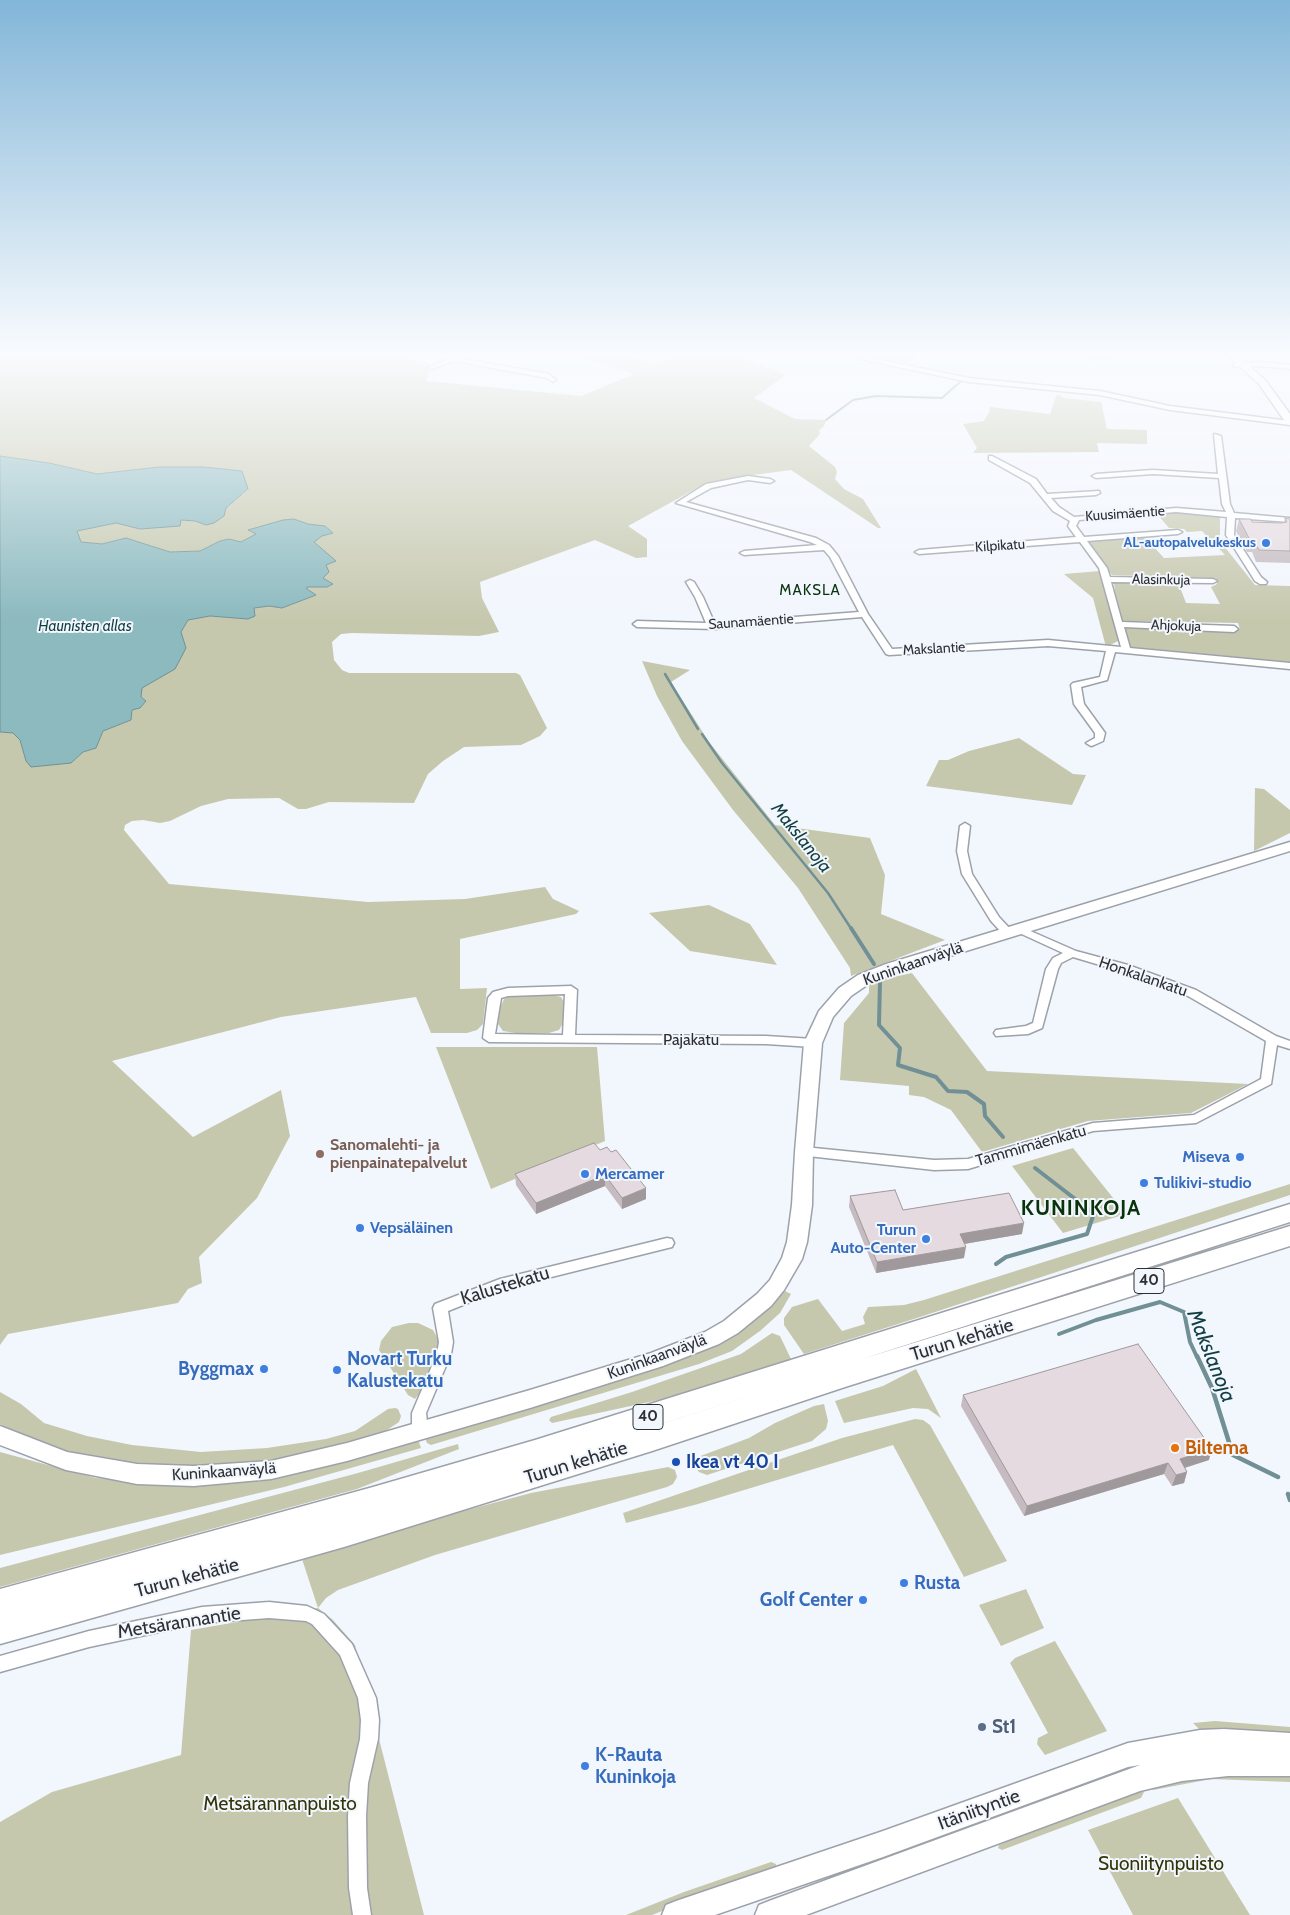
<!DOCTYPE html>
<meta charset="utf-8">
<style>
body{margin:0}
canvas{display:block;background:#f2f6fd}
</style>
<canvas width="1290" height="1915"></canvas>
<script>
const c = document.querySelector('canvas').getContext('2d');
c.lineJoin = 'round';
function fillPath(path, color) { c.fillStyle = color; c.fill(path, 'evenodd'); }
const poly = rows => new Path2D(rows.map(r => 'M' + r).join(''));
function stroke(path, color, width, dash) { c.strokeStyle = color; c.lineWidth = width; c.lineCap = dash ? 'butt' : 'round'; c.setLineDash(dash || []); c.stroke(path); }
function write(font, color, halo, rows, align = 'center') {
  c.font = font + ' Cabin,sans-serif'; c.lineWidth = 4; c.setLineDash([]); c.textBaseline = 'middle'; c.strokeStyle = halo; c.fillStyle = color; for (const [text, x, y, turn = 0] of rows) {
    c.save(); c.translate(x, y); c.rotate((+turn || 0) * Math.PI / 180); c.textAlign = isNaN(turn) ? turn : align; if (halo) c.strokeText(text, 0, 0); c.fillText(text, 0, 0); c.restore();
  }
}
const green = poly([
 [0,352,388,352,431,364,426,381,581,396,635,374,560,352,618,352,617,353,656,364,681,352,728,352,786,375,754,398,795,419,826,420,824,426,819,430,820,434,809,446,835,467,837,472,835,479,844,489,863,499,881,528,878,528,791,470,745,476,699,487,628,526,647,539,647,557,636,558,595,540,480,582,482,598,499,632,479,636,352,633,341,634,332,642,334,660,342,670,349,673,516,673,520,675,547,728,540,736,521,745,464,747,443,761,428,774,414,803,329,802,306,809,298,809,279,798,228,799,201,806,170,821,160,823,143,820,132,821,125,825,124,830,169,884,368,902,465,899,545,887,553,899,579,911,576,914,460,939,460,989,487,988,483,1024,477,1030,467,1033,431,1033,416,997,281,1017,112,1061,193,1137,281,1090,290,1136,257,1198,199,1257,202,1283,188,1289,178,1303,8,1334,0,1345,0,732,13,733,20,740,26,761,71,763,83,752,96,748,103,731,131,720,132,710,140,707,146,701,141,697,141,688,153,680,188,620,210,616,248,619,254,608,269,606,282,608,315,595,306,589,306,586,327,587,332,584,323,578,317,545,313,541,322,536,333,533,325,526,308,524,294,519,249,531,257,534,241,542,229,539,220,541,200,551,170,552,126,538,102,544,81,543,76,531,116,523,140,529,181,520,195,521,206,525,248,490,242,471,204,467,159,467,97,474,49,463,0,456],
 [887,352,920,352,905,366,877,360],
 [1070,352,1144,352,1143,356,1096,361,1069,358],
 [1057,394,1064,398,1101,402,1107,429,1147,430,1147,444,1097,443,1099,452,973,453,977,448,963,424,984,421,989,412,990,407,1050,414],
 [1176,511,1220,516,1220,541,1255,585,1290,586,1290,662,1131,647,1124,627,1240,629,1238,623,1123,621,1115,592,1114,582,1178,582,1186,603,1220,604,1211,587,1217,584,1215,578,1112,575,1086,542,1145,537,1164,558,1225,555,1202,531,1187,532,1184,529,1169,528,1157,514],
 [1100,571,1118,641,1106,647,1093,598,1064,574],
 [642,661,690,670,671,682,709,742,775,825,870,838,885,875,881,914,945,940,851,976,850,968,798,888,733,810,682,741,657,696],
 [1019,738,1073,774,1086,775,1072,805,926,786,939,760,948,760,969,751],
 [1255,788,1264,789,1290,810,1290,833,1254,851],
 [709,905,750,924,777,965,690,951,649,913],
 [912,973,987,1071,1248,1084,1191,1113,1088,1121,982,1152,951,1110,924,1097,909,1095,909,1086,840,1080,844,1023,869,993,869,982],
 [547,993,561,997,565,1004,564,1021,559,1030,549,1033,516,1033,503,1031,498,1024,500,1008,504,999,515,994],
 [436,1047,597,1047,605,1141,491,1189],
 [1073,1148,1126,1214,1063,1233,1012,1166],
 [1290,1184,1290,1195,923,1316,804,1354,784,1325,784,1318,792,1307,818,1299,842,1331,865,1324,863,1317,868,1307,904,1305,924,1300],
 [785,1291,791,1294,780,1313,760,1331,732,1351,699,1364,431,1445,427,1443,425,1438,695,1355,720,1342,764,1311],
 [409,1323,418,1323,433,1330,439,1341,439,1351,423,1389,415,1399,408,1395,379,1350,381,1341,392,1327],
 [772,1333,780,1336,791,1359,677,1396,552,1423,549,1420,551,1417,632,1392,741,1354],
 [916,1369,941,1418,928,1409,913,1408,844,1423,835,1401,883,1386],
 [0,1392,21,1404,44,1423,87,1436,132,1445,201,1452,267,1448,326,1439,355,1431,388,1409,395,1408,398,1409,401,1416,399,1422,384,1432,341,1446,264,1465,193,1467,115,1464,67,1452,25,1436,0,1424],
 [824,1404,828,1421,826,1429,812,1441,707,1475,699,1472,692,1463,695,1458,749,1438,775,1423,814,1406],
 [915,1419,923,1420,930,1425,1007,1561,964,1577,893,1445,698,1504,626,1523,623,1513,842,1438],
 [418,1439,421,1448,284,1487,0,1555,0,1452,96,1478,201,1484],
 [458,1444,459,1449,357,1489,0,1587,0,1568,358,1473],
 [668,1467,675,1470,677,1477,673,1484,667,1487,435,1555,338,1590,326,1598,318,1608,333,1620,355,1645,424,1915,0,1915,0,1822,52,1792,181,1755,191,1630,318,1608,302,1559,448,1515,531,1493],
 [1026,1589,1044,1628,1001,1646,979,1605],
 [1055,1641,1107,1731,1045,1755,1037,1744,1038,1738,1048,1733,1010,1663,1015,1658],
 [1215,1721,1290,1727,1290,1734,1201,1731,1193,1723],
 [1290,1769,1290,1782,1211,1779,1153,1790,1151,1785,1177,1778],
 [1139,1790,1144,1792,1141,1798,1002,1850,998,1848,999,1845,1026,1833],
 [1178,1798,1250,1915,1133,1915,1088,1830],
 [771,1862,776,1864,777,1870,687,1901,652,1915,626,1915,684,1892]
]);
const water = poly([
 [0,456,49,463,97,474,159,467,204,467,242,471,248,489,226,508,224,516,214,523,206,525,195,521,181,520,180,526,140,529,116,523,77,531,81,542,102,544,126,538,170,552,200,551,220,541,229,539,241,542,256,534,248,530,283,520,294,519,308,524,325,526,333,533,322,536,314,542,336,561,326,565,329,572,323,578,333,584,327,587,307,587,307,589,316,595,282,608,269,606,254,608,255,616,248,619,210,616,188,620,181,632,186,648,175,669,142,688,141,697,146,701,140,708,132,710,131,720,103,731,96,748,83,752,71,763,31,767,26,761,20,740,13,733,0,732,0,456]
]);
const streamFar3 = poly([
 [826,420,853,400,876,396,942,398,961,381]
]);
const streamFar2 = poly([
 [665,674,698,729],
 [702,734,722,763,828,893,852,930]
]);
const streamFar1 = poly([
 [851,928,874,964],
 [880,981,879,1025,900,1048,898,1065,936,1077,948,1091,967,1092,984,1104,985,1116,1003,1137],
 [996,1264,1006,1257,1087,1234,1093,1216,1092,1212,1035,1168],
 [1059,1334,1096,1320,1160,1302,1184,1312,1190,1342,1197,1357]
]);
const stream = poly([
 [1197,1356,1212,1388,1233,1455,1278,1477],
 [1288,1494,1290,1500]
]);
const street = poly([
 [457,352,465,352,458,358,549,374,556,380,553,382,547,378,454,361,432,369,429,367,451,358,457,352],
 [827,352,841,352,969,378,1100,391,1170,406,1290,421,1290,425,1170,410,1100,395,969,382,827,352],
 [1262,362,1290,365,1290,369,1262,366,1236,367,1233,365,1236,363,1262,362],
 [1214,434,1221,436,1230,504,1234,513,1290,518,1290,522,1235,518,1234,535,1261,577,1267,582,1266,584,1260,584,1255,581,1226,535,1227,517,1176,512,1079,520,1076,526,1084,537,1178,530,1182,532,1178,534,1087,541,1107,568,1110,577,1213,579,1217,581,1213,583,1111,582,1122,622,1234,626,1238,629,1234,632,1124,627,1130,648,1290,663,1290,669,1115,652,1107,680,1081,687,1084,704,1105,733,1103,741,1094,745,1091,746,1086,743,1095,738,1095,733,1074,704,1071,685,1073,683,1100,677,1106,651,1048,646,889,655,886,654,862,617,715,629,637,627,633,624,637,621,706,623,695,597,686,582,690,580,694,582,703,597,714,622,717,623,859,612,830,557,824,550,744,555,740,553,744,551,817,545,810,542,676,503,706,484,748,476,770,479,774,481,770,483,748,480,711,488,686,502,816,538,829,545,838,556,868,614,892,649,1048,640,1121,647,1099,568,1080,542,919,554,915,552,919,550,1076,537,1068,526,1070,521,1053,511,1030,483,989,460,989,456,992,456,1036,479,1047,494,1099,491,1100,493,1096,495,1051,498,1059,507,1074,517,1176,508,1226,512,1222,504,1219,478,1153,474,1096,478,1092,476,1096,474,1153,470,1218,474,1214,434],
 [965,823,970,826,967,851,972,874,999,917,1013,932,1011,934,1003,934,991,921,962,874,957,851,960,826,965,823],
 [1019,926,1076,951,1128,965,1196,990,1276,1036,1290,1041,1290,1049,1277,1045,1271,1084,1196,1123,1093,1131,968,1169,934,1170,799,1155,798,1152,799,1149,804,1147,934,1160,968,1159,1093,1123,1194,1115,1261,1079,1266,1041,1188,996,1120,971,1073,957,1061,963,1058,969,1042,1028,1028,1034,996,1036,994,1033,996,1030,1026,1026,1033,1023,1046,969,1053,958,1063,953,1015,931,1013,929,1019,926],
 [571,986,577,990,575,1035,766,1036,813,1039,819,1043,813,1047,766,1044,489,1042,483,1038,488,998,493,992,508,988,571,986],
 [565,994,563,1035,495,1034,501,998,508,996,565,994],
 [667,1238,672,1239,674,1243,672,1247,503,1289,448,1311,453,1342,451,1354,426,1413,428,1432,425,1436,420,1438,415,1436,412,1432,412,1413,437,1354,439,1342,433,1308,435,1304,500,1279,667,1238],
 [269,1602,307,1606,324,1614,352,1644,376,1698,379,1720,378,1739,368,1783,366,1816,367,1888,371,1915,353,1915,349,1888,348,1816,350,1783,360,1739,361,1720,358,1698,340,1655,312,1624,306,1621,269,1618,202,1623,89,1647,0,1672,0,1656,89,1631,202,1607,269,1602]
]);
const secondary = poly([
 [1224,352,1234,352,1265,380,1290,414,1290,424,1286,423,1259,384,1224,352],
 [1290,842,1290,851,898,972,870,983,851,996,833,1017,822,1043,813,1152,812,1205,807,1242,802,1259,784,1290,771,1306,738,1333,719,1344,663,1366,530,1408,347,1461,271,1479,194,1486,137,1484,66,1470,0,1445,0,1426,67,1452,137,1464,194,1466,271,1461,347,1443,530,1390,651,1353,705,1332,724,1321,757,1294,770,1280,782,1258,787,1242,792,1205,795,1152,804,1043,819,1011,839,988,858,975,886,964,1290,842],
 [1224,1729,1290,1733,1290,1776,1228,1776,1182,1781,1140,1791,806,1915,755,1915,759,1905,769,1901,1140,1765,1128,1767,883,1857,715,1915,662,1915,666,1905,676,1901,883,1831,1128,1743,1200,1730,1224,1729]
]);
const highway = poly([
 [1290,1204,1290,1222,859,1360,1290,1226,1290,1246,845,1387,652,1451,344,1547,0,1644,0,1589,373,1487,535,1440,1290,1204],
 [786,1384,652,1427,633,1433,786,1384]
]);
const wall = poly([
 [1285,518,1290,519,1290,563,1256,562,1252,552,1247,552,1236,531,1239,519,1252,522,1281,523,1284,522],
 [600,1150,646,1199,622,1209,605,1186,536,1214,516,1185,515,1174],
 [850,1196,903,1210,1022,1234,964,1244,964,1258,876,1273,849,1207],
 [963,1395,1209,1460,1185,1468,1187,1472,1184,1483,1172,1486,1164,1474,1024,1516,961,1406]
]);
const shadedWall = poly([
 [605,1175,605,1186,536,1214,536,1203],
 [646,1188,646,1199,622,1209,622,1198],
 [1024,1223,1022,1234,958,1245,960,1234],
 [966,1247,964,1258,876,1273,877,1262],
 [1212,1449,1209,1460,1177,1470,1180,1459],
 [1168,1463,1164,1474,1024,1516,1027,1506],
 [1187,1472,1184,1483,1172,1486,1176,1475]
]);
const building = poly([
 [1285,518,1290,519,1290,551,1259,550,1254,540,1250,540,1239,519,1251,519,1252,522,1281,523,1287,522,1285,518],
 [594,1143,600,1150,607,1147,611,1152,616,1150,646,1188,622,1198,605,1175,536,1203,515,1174,594,1143],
 [895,1190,903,1210,1009,1193,1024,1223,960,1234,966,1247,877,1262,850,1196,895,1190],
 [1138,1344,1212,1449,1180,1459,1187,1472,1176,1475,1168,1463,1027,1506,963,1395,1138,1344]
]);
const markers = [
 [1266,543,5,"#3f7fe0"],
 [320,1154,5,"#8d6e63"],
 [1240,1157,5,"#3f7fe0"],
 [585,1174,5,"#3f7fe0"],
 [1144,1183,5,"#3f7fe0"],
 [360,1228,5,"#3f7fe0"],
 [926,1239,5,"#3f7fe0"],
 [264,1369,5,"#3f7fe0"],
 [337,1370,5,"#3f7fe0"],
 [1175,1448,5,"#e8710a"],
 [676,1462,5,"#1a4fb4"],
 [904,1583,5,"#3f7fe0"],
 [863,1600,5,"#3f7fe0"],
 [982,1727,5,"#5c6f8a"],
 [585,1766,5,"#3f7fe0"]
];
const farStreetnames = [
 ["Kuusimäentie",1125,514,-4],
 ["Kilpikatu",1000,546,-4],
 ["Alasinkuja",1161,580,1],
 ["Saunamäentie",751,622,-4],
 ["Ahjokuja",1176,626,2],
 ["Makslantie",934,649,-3]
];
const farShopnames = [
 ["AL-autopalvelukeskus",1256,543]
];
const farNeighbourhoodnames = [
 ["MAKSLA",810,591]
];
const farWaternames = [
 ["Haunisten allas",85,627]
];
const shields = [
 [1149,1281,30],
 [648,1417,30]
];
const shieldNames = [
 ["40",1149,1281],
 ["40",648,1417]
];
const streetNames = [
 ["Kuninkaanväylä",913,964,-19],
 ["Honkalankatu",1143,977,19],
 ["Pajakatu",691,1040],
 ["Tammimäenkatu",1031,1146,-16],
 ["Kuninkaanväylä",657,1357,-20],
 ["Kuninkaanväylä",224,1472,-4]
];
const educationNames = [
 ["Sanomalehti- ja",330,1145],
 ["pienpainatepalvelut",330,1163]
];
const shopNames = [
 ["Miseva",1230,1157,"right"],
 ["Mercamer",595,1174],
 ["Tulikivi-studio",1154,1183],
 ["Vepsäläinen",370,1228],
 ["Turun",916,1230,"right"],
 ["Auto-Center",916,1248,"right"]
];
const waterNames = [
 ["Makslanoja",801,838,51]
];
const nearStreetnames = [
 ["Kalustekatu",505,1286,-17],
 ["Turun kehätie",962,1340,-17],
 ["Turun kehätie",576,1463,-17],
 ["Turun kehätie",187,1578,-15],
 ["Metsärannantie",179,1623,-9],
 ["Itäniityntie",979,1810,-20]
];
const nearShopnames = [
 ["Novart Turku",347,1359],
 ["Kalustekatu",347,1381],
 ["Byggmax",254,1369,"right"],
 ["Rusta",914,1583],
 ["Golf Center",853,1600,"right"],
 ["K-Rauta",595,1755],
 ["Kuninkoja",595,1777]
];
const nearFoodnames = [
 ["Biltema",1185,1448]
];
const nearTransitnames = [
 ["Ikea vt 40 I",686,1462]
];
const nearServicenames = [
 ["St1",992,1727]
];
const nearParknames = [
 ["Metsärannanpuisto",280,1804],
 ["Suoniitynpuisto",1161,1864]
];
const districtNames = [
 ["KUNINKOJA",1081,1209]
];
const nearWaternames = [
 ["Makslanoja",1211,1356,68]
];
fillPath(green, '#c6c8ae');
fillPath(water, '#8cbabf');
stroke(water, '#709095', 1);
stroke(streamFar3, '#709095', 2);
stroke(streamFar2, '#709095', 2.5);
stroke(streamFar1, '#709095', 4);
stroke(stream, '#709095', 4.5);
stroke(street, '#9da2aa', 3);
stroke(secondary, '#9da2aa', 3);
stroke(highway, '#9da2aa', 3);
fillPath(street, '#fff');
fillPath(secondary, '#fff');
fillPath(highway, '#fff');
fillPath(wall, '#c5bbc0');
fillPath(shadedWall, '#a0999c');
fillPath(building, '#e5dadf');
stroke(building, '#a0999c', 1);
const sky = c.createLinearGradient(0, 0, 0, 620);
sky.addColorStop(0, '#83b6d8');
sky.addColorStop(0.57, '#f9fbfe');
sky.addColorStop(1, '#f9fbfe00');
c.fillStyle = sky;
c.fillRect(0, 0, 1290, 620);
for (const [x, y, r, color] of markers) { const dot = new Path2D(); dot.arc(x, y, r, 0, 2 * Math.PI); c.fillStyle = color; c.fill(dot); stroke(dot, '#f2f6fd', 2); }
write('14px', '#2d2f32', '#f2f6fd', farStreetnames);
write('bold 14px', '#366cbe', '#f2f6fd', farShopnames, 'right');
c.letterSpacing = '1px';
write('15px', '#08330c', '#f2f6fd', farNeighbourhoodnames);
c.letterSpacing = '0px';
write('italic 15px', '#113e42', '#f2f6fd', farWaternames);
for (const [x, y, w] of shields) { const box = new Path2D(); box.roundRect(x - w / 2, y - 12.5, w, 25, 4); c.fillStyle = '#f2f6fd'; c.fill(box); stroke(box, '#2d2f32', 1); }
write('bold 15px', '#2d2f32', null, shieldNames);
write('16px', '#2d2f32', '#f2f6fd', streetNames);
write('bold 16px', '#785e54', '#f2f6fd', educationNames, 'left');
write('bold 16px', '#366cbe', '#f2f6fd', shopNames, 'left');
write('italic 18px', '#113e42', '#f2f6fd', waterNames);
write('19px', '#2d2f32', '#f2f6fd', nearStreetnames);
write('bold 19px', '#366cbe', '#f2f6fd', nearShopnames, 'left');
write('bold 19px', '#c56008', '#f2f6fd', nearFoodnames, 'left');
write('bold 19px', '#164399', '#f2f6fd', nearTransitnames, 'left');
write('bold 19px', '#4e5e75', '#f2f6fd', nearServicenames, 'left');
write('19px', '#323405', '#f2f6fd', nearParknames);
c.letterSpacing = '1px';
write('bold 21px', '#08330c', '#f2f6fd', districtNames);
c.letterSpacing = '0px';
write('italic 21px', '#113e42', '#f2f6fd', nearWaternames);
</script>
